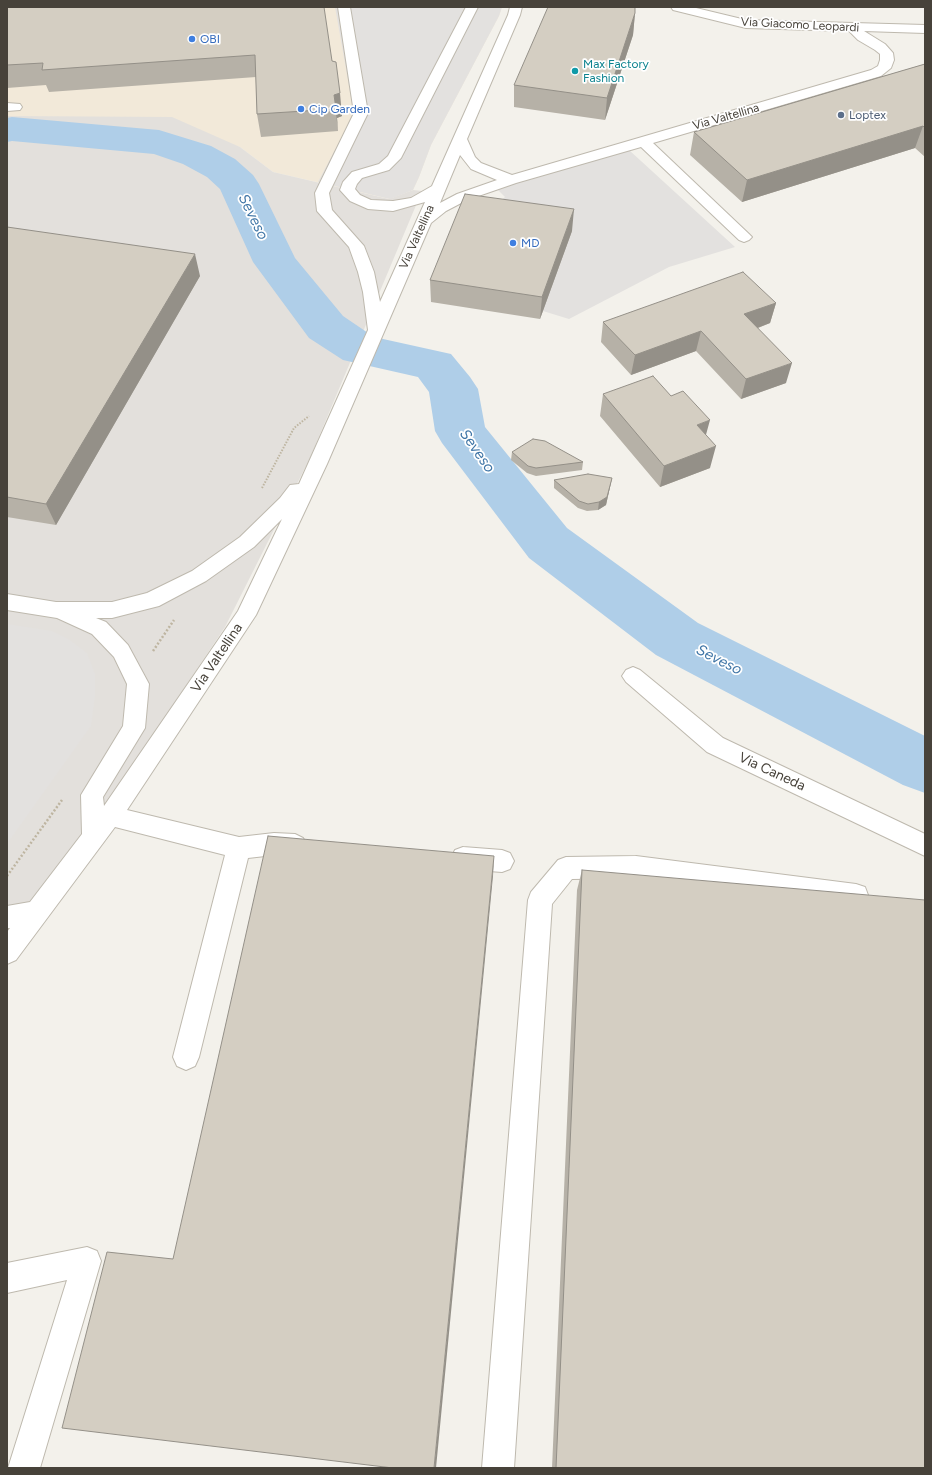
<!DOCTYPE html>
<style>
body{margin:0}
#map{position:relative;width:932px;height:1475px;overflow:hidden;background:#f3f1eb;font-family:Figtree,sans-serif}
canvas{display:block}
.frame{position:absolute;inset:0;border:8px solid #47423a;pointer-events:none}
</style>
<div id="map">
<canvas width="932" height="1475"></canvas>
<div class="frame"></div>
</div>
<script>
const c = document.querySelector('canvas').getContext('2d');
c.lineJoin = 'round';
function fillPath(path, color) { c.fillStyle = color; c.fill(path, 'evenodd'); }
const poly = rows => new Path2D(rows.map(r => 'M' + r).join(''));
function stroke(path, color, width, dash) { c.strokeStyle = color; c.lineWidth = width; c.lineCap = dash ? 'butt' : 'round'; c.setLineDash(dash || []); c.stroke(path); }
function write(font, color, halo, rows, align = 'center') {
  c.font = font + ' Figtree,sans-serif'; c.lineWidth = 3.5; c.setLineDash([]); c.textBaseline = 'middle'; c.strokeStyle = halo; c.fillStyle = color; for (const [text, x, y, turn = 0] of rows) {
    c.save(); c.translate(x, y); c.rotate((+turn || 0) * Math.PI / 180); c.textAlign = isNaN(turn) ? turn : align; if (halo) c.strokeText(text, 0, 0); c.fillText(text, 0, 0); c.restore();
  }
}
const commercial = poly([
 [7,7,502,7,499,16,431,145,419,177,413,190,390,199,273,172,240,147,60,118,7,116]
]);
const industrial = poly([
 [7,116,172,117,240,147,273,172,389,199,413,190,422,191,310,458,225,627,114,794,7,935]
]);
const parking = poly([
 [335,7,502,7,499,16,431,145,419,177,413,190,390,199,318,182,354,114],
 [629,150,735,247,669,267,569,319,543,311,500,201,505,197,497,189],
 [7,624,52,631,70,640,87,653,95,674,95,696,91,726,7,844]
]);
const river = poly([
 [12,117,159,130,211,146,235,159,253,175,259,184,295,258,343,316,374,337,451,354,470,377,478,389,485,427,567,528,698,623,925,736,925,793,903,785,656,655,529,558,442,443,435,431,429,392,418,377,343,360,309,338,253,262,220,189,207,177,183,164,154,154,12,141,7,142,7,118,12,117]
]);
const pathFar1 = poly([
 [262,488,294,428,309,416]
]);
const path = poly([
 [153,651,174,620],
 [7,876,62,800]
]);
const minor = poly([
 [338,7,350,7,368,113,329,193,332,210,364,246,374,272,380,302,425,202,393,211,368,209,350,201,340,190,343,182,352,172,379,164,388,156,466,7,478,7,401,158,389,170,362,178,357,184,355,189,360,195,371,200,393,201,411,198,432,186,508,15,510,7,522,7,520,15,467,139,475,157,481,163,512,175,871,70,878,66,880,60,880,54,875,50,858,40,849,31,746,28,673,10,671,7,692,7,746,20,925,25,925,33,864,31,885,44,893,53,894,60,891,68,881,76,653,143,749,234,752,237,749,240,744,242,739,240,641,147,516,183,467,200,446,211,431,223,327,464,256,615,127,810,239,837,274,833,295,834,303,838,307,845,303,852,295,856,274,855,248,858,199,1057,195,1066,186,1070,177,1066,173,1057,225,855,115,827,16,960,7,964,7,932,10,928,7,928,7,906,30,902,82,834,81,795,123,726,127,684,114,657,92,634,57,618,7,610,7,594,56,602,112,602,147,593,192,571,240,537,280,498,290,485,299,484,368,330,363,292,358,272,349,247,317,211,315,193,354,113,338,7],
 [460,155,471,169,497,180,457,194,440,203,460,155],
 [282,519,238,611,104,806,103,797,145,728,149,684,128,645,106,622,96,618,112,618,159,606,206,581,254,547,282,519],
 [7,103,20,104,22,107,20,110,7,111,7,103],
 [633,667,640,670,723,738,925,834,925,856,707,752,626,682,622,676,626,670,633,667],
 [463,847,502,850,510,853,514,861,510,869,502,872,463,869,455,866,451,858,455,850,463,847],
 [636,856,856,884,865,887,868,895,865,903,856,906,636,878,572,879,552,904,514,1468,482,1468,528,900,531,892,558,860,566,857,636,856],
 [87,1247,97,1251,101,1261,40,1468,8,1468,67,1280,7,1293,7,1263,87,1247]
]);
const wall = poly([
 [7,7,332,61,342,116,337,118,338,131,261,137,257,114,256,77,49,92,46,85,7,88],
 [635,13,633,35,605,120,514,107,514,85],
 [925,64,925,157,915,148,742,202,690,155,694,132],
 [7,227,200,276,56,525,7,517],
 [572,231,540,319,431,302,430,280],
 [776,303,770,323,758,328,786,383,741,399,696,351,631,375,601,342,603,322],
 [603,394,706,435,710,468,660,487,600,416],
 [512,452,583,462,582,470,536,476,527,473,511,460],
 [612,478,606,505,598,510,587,511,578,508,554,488,554,480],
 [582,870,925,1468,552,1468,577,890]
]);
const shadedWall = poly([
 [635,13,633,35,605,120,607,98],
 [340,93,342,116,337,118,338,131,334,95],
 [923,126,915,148,742,202,747,180],
 [574,209,572,231,540,319,542,297],
 [195,254,200,276,56,525,46,504],
 [776,303,770,323,739,335,744,314],
 [701,331,696,351,631,375,635,355],
 [792,363,786,383,741,399,746,379],
 [710,420,704,442,697,425],
 [716,446,710,468,660,487,664,466],
 [612,478,606,505,598,510,599,502],
 [494,856,493,876,436,1468,434,1468]
]);
const building = poly([
 [7,7,324,7,332,61,336,62,340,93,334,95,336,109,257,114,255,55,42,70,43,63,7,65,7,7],
 [548,7,635,7,635,13,607,98,514,85,548,7],
 [925,64,925,128,923,126,747,180,694,132,925,64],
 [465,194,574,209,542,297,430,280,465,194],
 [7,227,195,254,46,504,7,497,7,227],
 [743,272,776,303,744,314,792,363,746,379,701,331,635,355,603,322,743,272],
 [653,376,671,396,683,391,710,420,697,425,716,446,664,466,603,394,653,376],
 [533,439,545,441,583,462,536,468,528,466,512,452,533,439],
 [588,474,612,478,607,497,599,502,588,504,579,501,554,480,588,474],
 [268,836,494,856,434,1468,393,1468,62,1428,107,1252,173,1259,268,836],
 [582,870,925,900,925,1468,556,1468,582,870]
]);
const markers = [
 [192,39,4,"#3f7fe0"],
 [575,71,4,"#0f9aa8"],
 [301,109,4,"#3f7fe0"],
 [841,115,4,"#5c6f8a"],
 [513,243,4,"#3f7fe0"]
];
const farStreetnames = [
 ["Via Giacomo Leopardi",800,25,3],
 ["Via Valtellina",726,117,-16],
 ["Via Valtellina",417,237,-66]
];
const farShopnames = [
 ["OBI",200,39],
 ["Cip Garden",309,109],
 ["MD",521,243]
];
const farCulturenames = [
 ["Max Factory",583,64],
 ["Fashion",583,78]
];
const farServicenames = [
 ["Loptex",849,115]
];
const streetNames = [
 ["Via Valtellina",217,658,-56],
 ["Via Caneda",772,772,25]
];
const waterNames = [
 ["Seveso",253,217,64],
 ["Seveso",477,451,55],
 ["Seveso",719,660,27]
];
fillPath(commercial, '#f2e9d9');
fillPath(industrial, '#e3e0dc');
fillPath(parking, '#e3e1df');
fillPath(river, '#afcee8');
stroke(minor, '#beb9ae', 2);
stroke(pathFar1, '#beb5a1', 2, [1.5, 1.5]);
stroke(path, '#beb5a1', 2.5, [2, 2]);
fillPath(minor, '#fff');
fillPath(wall, '#b6b1a7');
fillPath(shadedWall, '#949088');
fillPath(building, '#d4cec2');
stroke(building, '#949088', 1);
for (const [x, y, r, color] of markers) { const dot = new Path2D(); dot.arc(x, y, r, 0, 2 * Math.PI); c.fillStyle = color; c.fill(dot); stroke(dot, '#fff', 1.5); }
write('12px', '#47423a', '#fff', farStreetnames);
write('12px', '#366cbe', '#fff', farShopnames, 'left');
write('12px', '#0d838f', '#fff', farCulturenames, 'left');
write('12px', '#4e5e75', '#fff', farServicenames, 'left');
write('14px', '#47423a', '#fff', streetNames);
write('italic 15px', '#3f75a6', '#fff', waterNames);
</script>
